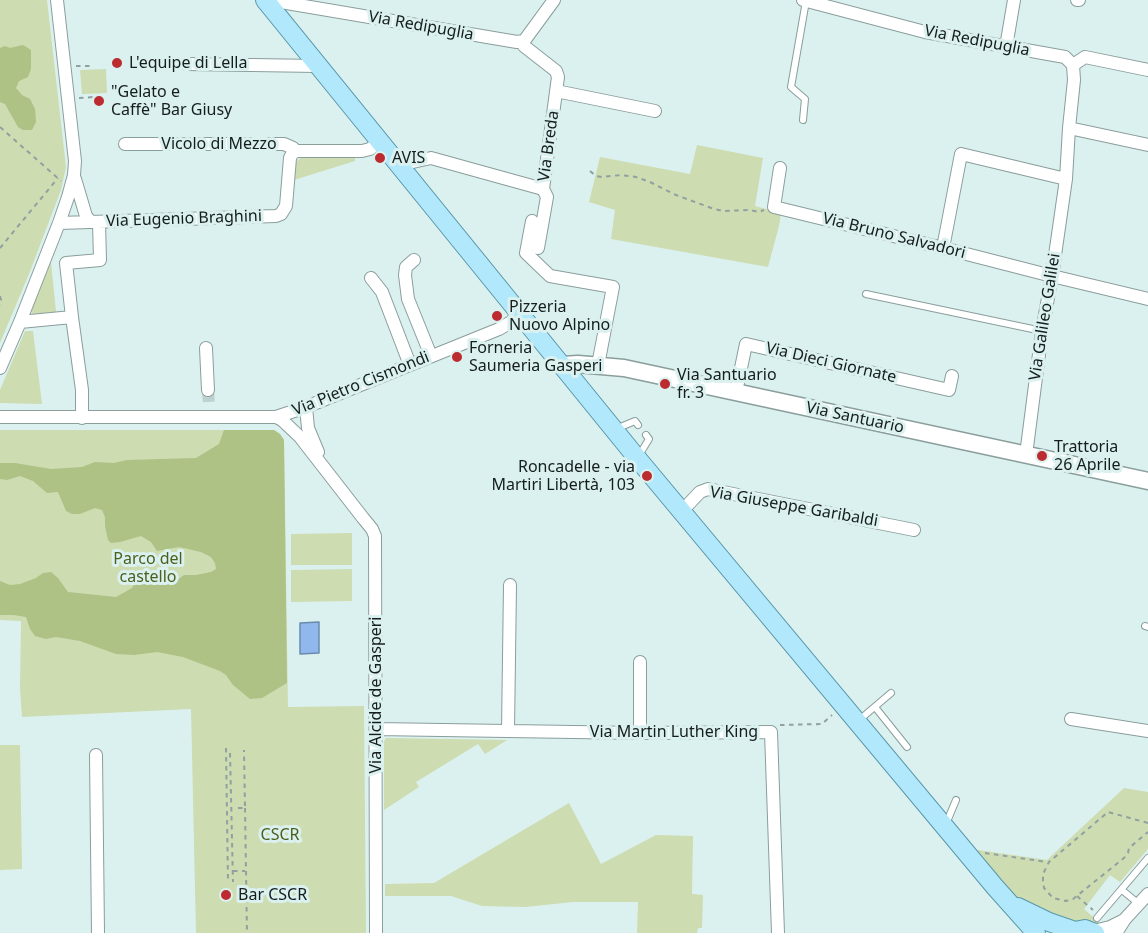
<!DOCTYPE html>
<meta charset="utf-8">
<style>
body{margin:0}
canvas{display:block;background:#dbf1ef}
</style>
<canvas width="1148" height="933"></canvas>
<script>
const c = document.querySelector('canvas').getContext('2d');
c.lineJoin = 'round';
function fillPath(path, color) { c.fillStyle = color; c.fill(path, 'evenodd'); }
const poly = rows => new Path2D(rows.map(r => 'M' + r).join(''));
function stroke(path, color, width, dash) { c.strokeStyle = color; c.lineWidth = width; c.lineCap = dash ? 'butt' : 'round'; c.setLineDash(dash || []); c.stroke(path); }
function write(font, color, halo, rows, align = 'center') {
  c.font = font + ' "Noto Sans",sans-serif'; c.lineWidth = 6; c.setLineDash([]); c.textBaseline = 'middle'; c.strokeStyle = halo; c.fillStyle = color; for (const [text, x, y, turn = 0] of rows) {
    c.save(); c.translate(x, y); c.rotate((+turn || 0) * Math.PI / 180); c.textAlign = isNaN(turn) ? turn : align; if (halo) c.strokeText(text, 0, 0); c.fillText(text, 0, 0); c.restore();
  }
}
const green = poly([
 [0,0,47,0,66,167,61,190,29,274,0,343],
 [106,69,107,93,82,94,80,70],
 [697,145,763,158,755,206,781,213,779,226,768,267,611,239,615,210,589,202,600,157,690,174],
 [304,155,355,156,355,161,294,180,296,162],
 [51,262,56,312,33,314,31,311],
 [25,331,33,331,42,404,0,403,0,390],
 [0,430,274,430,280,434,284,440,288,707,364,706,366,933,196,933,191,709,22,717,20,688,21,621,0,620],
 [352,533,352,565,291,565,291,534],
 [352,569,352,601,291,602,291,570],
 [386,738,507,740,485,754,478,744,416,782,419,787,384,810,384,741],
 [0,745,20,745,22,869,0,870],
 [1124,788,1148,792,1148,849,1120,882,1110,875,1084,909,1101,924,1089,922,1068,922,1015,897,977,854,978,850,1047,860],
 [569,803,601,864,656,835,693,836,692,894,703,895,702,928,698,928,697,933,637,933,638,902,573,902,525,907,482,906,451,896,385,896,385,884,434,883]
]);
const forest = poly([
 [23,45,31,50,31,69,28,77,19,81,16,88,22,95,30,99,35,109,36,122,32,130,23,130,18,127,5,104,0,102,0,48,5,46,10,48],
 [224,430,274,430,280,434,284,440,287,683,262,698,250,699,233,685,226,675,220,671,183,657,157,652,134,655,116,654,80,641,56,637,46,639,35,636,30,629,26,617,14,615,0,615,0,581,10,585,20,584,36,578,43,573,51,572,58,578,68,592,116,597,132,588,140,576,149,574,161,583,176,581,184,575,196,575,211,572,216,569,215,563,211,557,201,552,179,547,157,551,151,542,141,536,120,542,111,543,108,540,105,526,105,517,102,510,95,508,80,514,72,514,66,511,58,492,47,493,33,481,20,476,7,480,0,479,0,463,15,463,51,469,82,467,95,462,114,463,127,460,196,458,219,444]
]);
const water = poly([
 [319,622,319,653,300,654,300,623,319,622]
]);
const streetTunnel = poly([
 [208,390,209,405]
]);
const path = poly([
 [76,66,94,66],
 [79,98,94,97],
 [0,127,61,181],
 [590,171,596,176,602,177,621,175,636,177,650,182,676,195,714,209,723,211,750,210,759,212,764,210],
 [0,248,58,178],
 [0,296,1,300,0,305],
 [780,725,822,724,832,715],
 [226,748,228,883],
 [230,753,233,882],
 [238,808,245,808,244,750],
 [245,808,247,933],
 [1148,823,1108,812,1049,862,1043,874,1043,881,1044,888,1053,898,1066,901,1073,899,1124,858,1128,853,1129,848,1148,832],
 [985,853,1047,862],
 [233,871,245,871],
 [1077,896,1093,910]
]);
const lane = poly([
 [803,120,805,99,791,87,806,1],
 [866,294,1042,331],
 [618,428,635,421,638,425],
 [638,457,649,439,646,435],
 [1145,626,1148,627],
 [875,707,907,747],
 [858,721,891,693],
 [946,824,956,800],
 [1122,890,1139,904],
 [1097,918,1148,858]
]);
const street = poly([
 [269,0,517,42,524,41,554,0],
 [803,0,925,32,1065,57,1073,65,1085,57,1148,70],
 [1077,0,1079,0],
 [1006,47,1014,0],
 [186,64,318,66],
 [556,91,655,111],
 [1069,128,1148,145],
 [125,144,284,144,293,148,296,151,362,151,370,149,380,141],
 [399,165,431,158,543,189,558,77,556,71,524,46,524,41],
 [780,168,774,207,943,248,1052,276,1148,299],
 [75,179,86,216,91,222],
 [532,221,526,253,550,276,613,287,598,365],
 [59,223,276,216,281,214,286,206,290,158,292,154,296,151],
 [538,248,547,197,543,189],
 [943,248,961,154,1066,179],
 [414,260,406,267,405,275,408,299,431,356],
 [371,278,382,292,410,365],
 [72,317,82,390,82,418],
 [20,322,72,317,66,263,100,260,99,222],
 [206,348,208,390],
 [0,368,20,322,59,223,68,197,74,175,75,161,57,0],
 [736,392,746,344,949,390,952,376],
 [306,407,308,428,318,452],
 [0,417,276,417,306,407,499,329,511,322,515,317,517,310],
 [276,417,282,420,300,437,363,518,372,529,375,536,376,933],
 [1026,455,1042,331,1052,276,1066,179,1069,128,1074,80,1073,65],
 [682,511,700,492,708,489,914,530],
 [640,662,640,733],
 [1071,719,1148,731],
 [376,729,640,733,771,732,778,933],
 [508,730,510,585],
 [96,755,98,933],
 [1086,929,1098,930,1110,927,1124,920],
 [1116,933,1125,919,1148,894]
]);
const secondary = poly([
 [562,365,578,364,624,368,1148,481]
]);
const primary = poly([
 [265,0,637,458,995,887,1036,933],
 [1018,907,1049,922,1075,931],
 [1070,933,1075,931,1085,929,1095,933]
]);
const markers = [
 [117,63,6,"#bb2b30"],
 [99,101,6,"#bb2b30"],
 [380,158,6,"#bb2b30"],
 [497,316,6,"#bb2b30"],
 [457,357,6,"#bb2b30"],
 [665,384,6,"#bb2b30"],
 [1042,456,6,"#bb2b30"],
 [647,476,6,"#bb2b30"],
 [226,895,6,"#bb2b30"]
];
const streetNames = [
 ["Via Redipuglia",421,26,10],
 ["Via Redipuglia",977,41,11],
 ["Vicolo di Mezzo",219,144],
 ["Via Breda",549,146,-82],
 ["Via Eugenio Braghini",184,219,-2],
 ["Via Bruno Salvadori",894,236,14],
 ["Via Galileo Galilei",1045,317,-81],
 ["Via Dieci Giornate",831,363,13],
 ["Via Pietro Cismondi",361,384,-22],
 ["Via Santuario",855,418,12],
 ["Via Giuseppe Garibaldi",794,507,10],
 ["Via Alcide de Gasperi",376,695,-90],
 ["Via Martin Luther King",674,732]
];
const poiNames = [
 ["L'equipe di Lella",129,63],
 ["\"Gelato e",111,92],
 ["Caffè\" Bar Giusy",111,110],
 ["AVIS",392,158],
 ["Pizzeria",509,307],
 ["Nuovo Alpino",509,325],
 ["Forneria",469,348],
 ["Saumeria Gasperi",469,366],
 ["Via Santuario",677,375],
 ["fr. 3",677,393],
 ["Trattoria",1054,447],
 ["26 Aprile",1054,465],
 ["Roncadelle - via",635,467,"right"],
 ["Martiri Libertà, 103",635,485,"right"],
 ["Bar CSCR",238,895]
];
const parkNames = [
 ["Parco del",148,559],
 ["castello",148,577],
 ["CSCR",280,835]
];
fillPath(green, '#cddcb1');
fillPath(forest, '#adc284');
fillPath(water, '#90b8ed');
stroke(water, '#6b8aaf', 1.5);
stroke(streetTunnel, '#bdd1d0', 12, [12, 6]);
stroke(lane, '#8a9e9c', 8);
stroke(street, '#8a9e9c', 14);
stroke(secondary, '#8a9e9c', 19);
stroke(primary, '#5997ab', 20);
stroke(path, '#90a1a0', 2, [4.5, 4.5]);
stroke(lane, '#fff', 6);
stroke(street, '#fff', 12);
stroke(secondary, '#fff', 16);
stroke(primary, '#b2e8fb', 18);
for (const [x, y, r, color] of markers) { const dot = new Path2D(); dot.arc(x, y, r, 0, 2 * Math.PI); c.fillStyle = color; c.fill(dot); stroke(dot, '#dbf1ef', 2); }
write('16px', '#151d1d', '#dbf1ef', streetNames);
write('16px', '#151d1d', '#dbf1ef', poiNames, 'left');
write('16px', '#4c5f1c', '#dbf1ef', parkNames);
</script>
